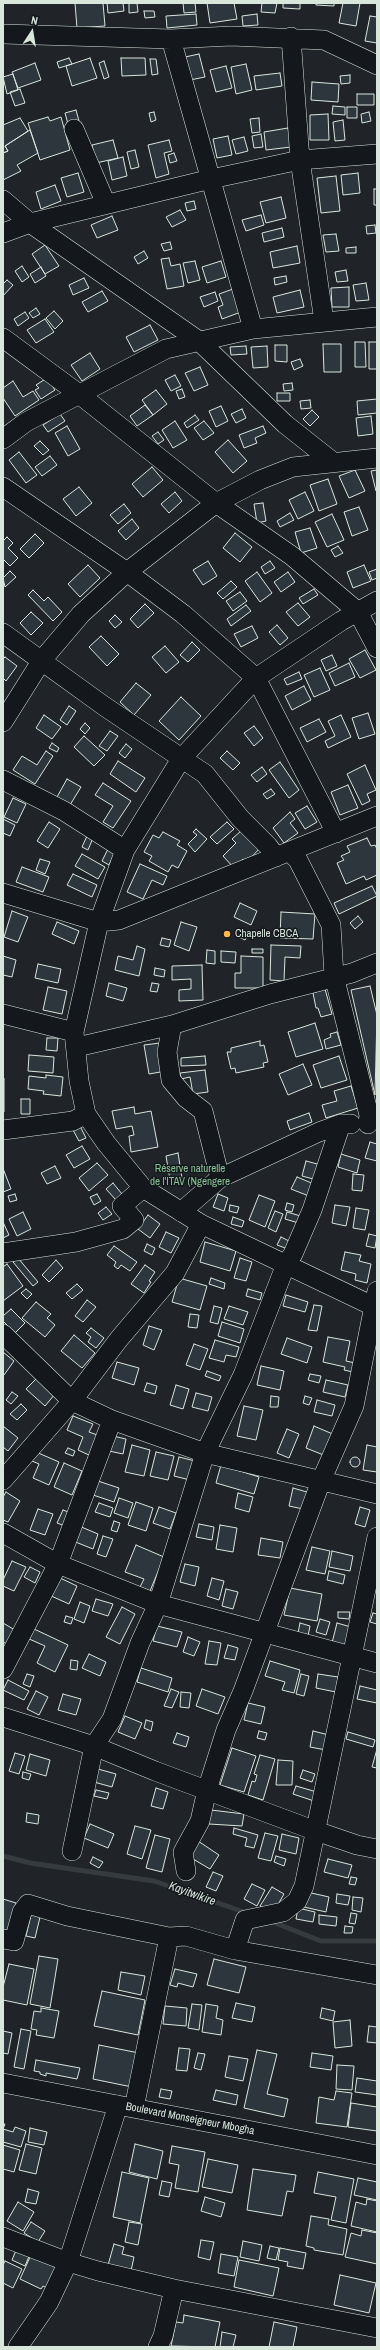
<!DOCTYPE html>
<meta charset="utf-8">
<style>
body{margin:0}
#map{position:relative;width:380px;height:2350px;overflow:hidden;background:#14181c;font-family:"Archivo Narrow",sans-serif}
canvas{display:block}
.frame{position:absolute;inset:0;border:4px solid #d8e6dc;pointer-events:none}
.north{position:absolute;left:12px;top:12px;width:40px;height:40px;-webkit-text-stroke:3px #14181c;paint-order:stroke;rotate:12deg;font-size:11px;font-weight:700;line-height:16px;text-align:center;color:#d8e6dc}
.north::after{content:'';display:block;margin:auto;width:14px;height:18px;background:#d8e6dc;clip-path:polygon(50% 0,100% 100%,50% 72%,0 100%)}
</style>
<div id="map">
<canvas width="380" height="2350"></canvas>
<div class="frame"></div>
<div class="north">N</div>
</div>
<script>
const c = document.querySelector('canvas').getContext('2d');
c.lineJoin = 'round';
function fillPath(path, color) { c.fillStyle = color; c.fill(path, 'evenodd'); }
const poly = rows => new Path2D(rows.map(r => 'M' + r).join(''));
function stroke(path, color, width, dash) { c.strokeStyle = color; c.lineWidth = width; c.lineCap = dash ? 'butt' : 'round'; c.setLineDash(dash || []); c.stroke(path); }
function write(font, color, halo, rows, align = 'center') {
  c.font = font + ' "Archivo Narrow",sans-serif'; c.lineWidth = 3; c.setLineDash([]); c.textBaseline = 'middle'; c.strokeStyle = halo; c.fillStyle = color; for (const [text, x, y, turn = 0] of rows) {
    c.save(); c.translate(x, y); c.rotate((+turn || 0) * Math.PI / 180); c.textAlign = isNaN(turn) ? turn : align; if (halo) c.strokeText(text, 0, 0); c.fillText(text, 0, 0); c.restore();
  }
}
const green = poly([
 [3,3,377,3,377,2347,3,2347,3,3]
]);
const stream = poly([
 [3,1856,30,1863,154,1881,247,1913],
 [270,1921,321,1941,377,1941]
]);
const building = poly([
 [75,3,103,3,105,26,77,28,75,3],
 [107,3,123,3,124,11,108,13,107,3],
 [129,3,137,3,138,12,129,13,129,3],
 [183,3,195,3,196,12,184,13,183,3],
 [207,3,234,3,237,19,210,23,207,3],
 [262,3,277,3,275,13,261,12,262,3],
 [283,3,300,3,300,9,283,8,283,3],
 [316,3,334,3,334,6,316,5,316,3],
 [343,3,360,3,356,26,339,23,343,3],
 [144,11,154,11,155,17,145,18,144,11],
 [196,14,197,25,167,28,166,16,196,14],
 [257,14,258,25,243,26,242,16,257,14],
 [370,16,377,17,377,43,365,41,370,16],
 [199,54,205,77,190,80,185,57,199,54],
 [69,58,72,64,59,68,57,62,69,58],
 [90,58,97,78,72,86,66,66,90,58],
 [121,58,145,58,146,75,122,76,121,58],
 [150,59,156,59,158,74,152,75,150,59],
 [104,61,109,77,104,79,99,63,104,61],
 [35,63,41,80,18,88,12,72,35,63],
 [246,64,252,90,236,94,231,67,246,64],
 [226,66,232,88,216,92,210,70,226,66],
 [280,73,282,86,256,90,254,76,280,73],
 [13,74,18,90,7,94,3,77,13,74],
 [350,75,350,83,341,84,340,76,350,75],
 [312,82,339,84,338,102,311,100,312,82],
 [20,89,25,103,15,106,10,92,20,89],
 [357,94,374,94,374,105,357,105,357,94],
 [333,106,345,107,345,115,332,114,333,106],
 [347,107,357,107,357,118,347,118,347,107],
 [76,110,85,143,74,146,65,113,76,110],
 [154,112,156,120,151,122,149,113,154,112],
 [369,112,371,121,362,123,361,114,369,112],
 [328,114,329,140,310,140,310,115,328,114],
 [48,117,50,121,61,117,70,150,40,160,28,123,48,117],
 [20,118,28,131,5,146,8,151,3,153,3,125,20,118],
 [259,118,260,132,252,133,250,119,259,118],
 [343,120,345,140,335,141,333,122,343,120],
 [288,128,291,147,266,150,264,132,288,128],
 [30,130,38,153,17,165,21,171,3,180,3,153,8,151,5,146,30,130],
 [261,134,263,147,254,148,252,136,261,134],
 [228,136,232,155,217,158,213,139,228,136],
 [244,137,248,151,236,154,232,140,244,137],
 [113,140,118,158,96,163,92,145,113,140],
 [169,140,172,151,164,153,169,174,156,178,148,145,169,140],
 [135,150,139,167,131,169,127,152,135,150],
 [174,153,177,161,170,163,168,155,174,153],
 [123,157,127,176,112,180,108,161,123,157],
 [78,173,84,192,67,197,61,178,78,173],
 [358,173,360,193,343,195,341,175,358,173],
 [336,176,340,211,321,213,317,178,336,176],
 [55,185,61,201,41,209,36,192,55,185],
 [374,189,377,189,377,205,374,205,374,189],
 [281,197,286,218,266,223,260,202,281,197],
 [194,201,196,209,187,211,185,203,194,201],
 [180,210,186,220,172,227,166,217,180,210],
 [261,215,264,225,246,231,242,220,261,215],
 [112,216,118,230,97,238,91,225,112,216],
 [375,225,376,233,367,234,366,226,375,225],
 [282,228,284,237,264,242,262,233,282,228],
 [336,234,339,251,326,252,323,235,336,234],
 [170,242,172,249,164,251,161,244,170,242],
 [45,245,59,266,45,274,32,254,45,245],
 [297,246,300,263,273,268,270,252,297,246],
 [356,247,356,253,346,253,346,248,356,247],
 [144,251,148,258,138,264,134,257,144,251],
 [169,258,171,266,180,264,184,286,167,289,161,259,169,258],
 [195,261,200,280,188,283,183,263,195,261],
 [221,261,226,277,207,283,202,267,221,261],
 [22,266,29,277,22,282,15,271,22,266],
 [41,267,46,276,35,283,30,274,41,267],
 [346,270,348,281,337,282,335,272,346,270],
 [286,276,287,282,275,285,274,278,286,276],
 [84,278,89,288,73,295,69,285,84,278],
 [7,280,13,285,3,296,3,284,7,280],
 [366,283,369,300,356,301,353,285,366,283],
 [349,287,349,307,332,307,331,288,349,287],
 [233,289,241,312,222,319,218,307,223,305,219,294,233,289],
 [300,290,304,307,277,313,273,297,300,290],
 [102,291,108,301,88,312,82,302,102,291],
 [215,292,218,301,204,307,200,297,215,292],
 [36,308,40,314,33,318,29,313,36,308],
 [54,311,63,321,55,329,46,318,54,311],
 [25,312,29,318,18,326,14,319,25,312],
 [45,319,54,332,36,343,27,330,45,319],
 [150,325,158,340,134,352,126,337,150,325],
 [355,342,365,342,366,367,355,367,355,342],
 [369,342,377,342,377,369,369,369,369,342],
 [323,344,341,344,341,372,324,372,323,344],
 [275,345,287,345,287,362,275,361,275,345],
 [246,346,247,354,231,355,230,347,246,346],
 [267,346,268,367,253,368,251,347,267,346],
 [90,353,100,369,82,381,71,365,90,353],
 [300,359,303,366,294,370,291,362,300,359],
 [200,367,208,385,194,391,185,373,200,367],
 [175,375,181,386,171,391,165,380,175,375],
 [47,378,55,390,41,399,35,390,39,388,36,385,47,378],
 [13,381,23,397,33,391,39,400,15,416,3,398,3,388,13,381],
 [292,383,293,390,284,391,283,384,292,383],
 [182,389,185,397,179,399,176,391,182,389],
 [156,390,167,404,153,415,142,400,156,390],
 [277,393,290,393,290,401,277,401,277,393],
 [377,399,377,413,358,415,357,401,377,399],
 [310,400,311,408,301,409,300,401,310,400],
 [145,405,153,415,137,426,130,416,145,405],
 [221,406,228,421,216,427,209,411,221,406],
 [242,409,246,418,236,423,231,414,242,409],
 [312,410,319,417,310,426,303,419,312,410],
 [60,414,65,421,48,432,43,425,60,414],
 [195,415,199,420,187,428,184,423,195,415],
 [371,416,373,434,358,436,356,418,371,416],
 [175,421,187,440,173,448,162,430,175,421],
 [204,421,214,433,203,440,194,428,204,421],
 [67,426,80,449,68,456,55,433,67,426],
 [263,426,266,433,255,438,257,443,244,448,239,435,263,426],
 [158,432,164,440,158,444,152,436,158,432],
 [228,440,247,461,233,473,215,452,228,440],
 [40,441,49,450,43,455,34,446,40,441],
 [19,452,37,475,26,483,9,460,19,452],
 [50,456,57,465,42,476,35,467,50,456],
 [152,467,163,480,143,497,132,484,152,467],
 [355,470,365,491,349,498,339,476,355,470],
 [377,470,377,491,376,491,371,471,377,470],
 [328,479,337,504,319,511,310,485,328,479],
 [79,487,92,503,76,516,63,499,79,487],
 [175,492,182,501,169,513,161,504,175,492],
 [305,492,314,511,298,519,289,500,305,492],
 [263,503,266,521,257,523,254,504,263,503],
 [124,504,131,513,118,524,110,515,124,504],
 [359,507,368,530,352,536,344,512,359,507],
 [290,513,294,520,280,527,277,521,290,513],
 [332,514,344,540,327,547,315,522,332,514],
 [132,519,139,528,126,540,118,531,132,519],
 [310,528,317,548,301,553,295,532,310,528],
 [235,533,252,547,240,562,223,548,235,533],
 [35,534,44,543,29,558,20,549,35,534],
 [7,537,13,543,8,548,18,558,10,566,3,559,3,541,7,537],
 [338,546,343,553,335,557,331,550,338,546],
 [208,561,217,576,203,585,193,570,208,561],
 [270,561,275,568,265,574,261,567,270,561],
 [88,565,100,578,80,597,68,584,88,565],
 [364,565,371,581,353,588,347,572,364,565],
 [377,569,377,578,372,580,369,572,377,569],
 [10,571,16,577,5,587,3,578,10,571],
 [257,572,272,593,260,602,245,581,257,572],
 [288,572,295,582,281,592,274,582,288,572],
 [231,581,237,587,223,599,217,593,231,581],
 [314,589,318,595,303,604,299,598,314,589],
 [33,590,44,601,48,597,62,612,53,621,28,595,33,590],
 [240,592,247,601,233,611,226,601,240,592],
 [298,603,310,617,298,626,286,612,298,603],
 [145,604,154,613,138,628,130,619,145,604],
 [246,605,251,611,231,626,227,619,246,605],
 [31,612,43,623,31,635,20,623,31,612],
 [115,615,122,622,115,628,109,621,115,615],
 [277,625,288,638,280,645,269,632,277,625],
 [252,626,258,638,241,647,234,634,252,626],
 [101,636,119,654,107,666,89,647,101,636],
 [192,642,200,650,188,662,180,655,192,642],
 [165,646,179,662,166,673,152,657,165,646],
 [365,650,376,670,360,678,349,659,365,650],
 [332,655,337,666,326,671,321,660,332,655],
 [5,657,17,666,6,681,3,678,3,659,5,657],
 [349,663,355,677,335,686,329,673,349,663],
 [320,668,330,690,314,697,304,675,320,668],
 [299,672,302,679,287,685,284,679,299,672],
 [136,683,151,695,134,715,120,702,136,683],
 [304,686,311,700,292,710,285,696,304,686],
 [181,697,201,716,179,740,159,721,181,697],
 [69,706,76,711,67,725,60,720,69,706],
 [368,713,375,734,359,739,352,718,368,713],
 [44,715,61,727,52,739,36,728,44,715],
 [341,715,351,737,328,748,325,741,335,736,328,721,341,715],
 [319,719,326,732,307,742,300,728,319,719],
 [85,723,90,728,85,734,80,729,85,723],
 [254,726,263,738,254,746,244,733,254,726],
 [110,731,118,736,107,751,99,746,110,731],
 [84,736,105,755,94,766,74,747,84,736],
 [52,743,59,748,57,752,49,748,52,743],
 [126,744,132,749,125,758,119,753,126,744],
 [46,751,53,756,35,784,13,770,22,756,37,765,46,751],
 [227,751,240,763,233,770,220,758,227,751],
 [118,761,145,778,136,792,110,774,118,761],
 [280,762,299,790,289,798,269,770,280,762],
 [365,765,376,790,367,794,370,801,362,805,347,774,365,765],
 [262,767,267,774,257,782,251,775,262,767],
 [67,779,81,787,70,805,57,797,67,779],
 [103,783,131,801,113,828,103,822,113,806,95,795,103,783],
 [348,785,358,808,340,815,331,792,348,785],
 [271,789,275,794,267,799,263,794,271,789],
 [13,798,26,804,17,823,4,817,13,798],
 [307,806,317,822,305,829,295,813,307,806],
 [290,812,295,819,290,823,298,833,284,843,273,828,290,812],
 [3,819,15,825,10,836,3,833,3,819],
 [49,822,60,829,48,848,37,841,49,822],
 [227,822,234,829,217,844,210,837,227,822],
 [196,829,207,839,195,852,188,844,197,835,193,832,196,829],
 [242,830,260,848,247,862,243,859,234,868,223,856,236,843,232,839,242,830],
 [163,832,180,841,177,845,187,851,178,868,172,865,168,872,149,861,152,856,144,852,153,835,159,838,163,832],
 [87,836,93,838,88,850,82,847,87,836],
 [367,838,371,846,375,845,377,849,377,875,366,880,364,876,346,884,337,863,344,860,341,856,350,852,347,846,367,838],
 [108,849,115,852,109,865,102,861,108,849],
 [82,854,105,867,98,879,75,866,82,854],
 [40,859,50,862,45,874,36,870,40,859],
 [140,864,167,876,163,885,152,880,143,899,127,892,140,864],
 [22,867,49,877,43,892,16,882,22,867],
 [73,874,97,885,92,897,67,885,73,874],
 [372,886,377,896,339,914,334,903,372,886],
 [240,903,257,911,251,925,234,917,240,903],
 [12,911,28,917,18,942,4,937,12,911],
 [281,912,315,914,313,939,280,938,281,912],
 [358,916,363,922,355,929,350,923,358,916],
 [57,922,79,931,74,944,52,934,57,922],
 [181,922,197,927,189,951,174,945,181,922],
 [242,931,249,934,245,940,239,937,242,931],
 [162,938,171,940,169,947,160,945,162,938],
 [271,945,301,946,300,958,285,957,284,981,270,980,271,945],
 [137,946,145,949,139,976,115,970,118,956,133,960,137,946],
 [252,949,263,949,263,953,252,953,252,949],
 [207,950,215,951,215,964,206,963,207,950],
 [221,951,236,952,235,963,221,962,221,951],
 [3,956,16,960,12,977,3,975,3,956],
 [241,956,263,957,263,988,235,988,235,973,241,973,241,956],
 [38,964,61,969,58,983,35,978,38,964],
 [202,965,203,1000,179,1001,179,990,191,989,191,979,172,980,172,966,202,965],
 [155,968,165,970,164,977,154,975,155,968],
 [109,983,127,988,123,1001,106,996,109,983],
 [152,983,159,984,157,992,150,991,152,983],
 [370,986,377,1015,375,1095,351,990,370,986],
 [48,987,67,991,62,1014,43,1010,48,987],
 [325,989,332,1014,321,1017,318,1008,316,1008,313,993,325,989],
 [315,1023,323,1049,296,1057,288,1032,315,1023],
 [337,1032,341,1045,326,1049,324,1040,331,1037,330,1034,337,1032],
 [47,1038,58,1038,57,1051,46,1050,47,1038],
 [260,1041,260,1046,264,1045,268,1062,263,1063,264,1067,236,1073,235,1068,231,1069,227,1052,231,1052,231,1048,260,1041],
 [160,1043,166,1071,149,1074,144,1045,160,1043],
 [29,1055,54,1057,53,1073,28,1071,29,1055],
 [205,1056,206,1065,181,1066,181,1058,205,1056],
 [339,1056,347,1080,321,1088,313,1065,339,1056],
 [303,1064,312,1085,288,1095,279,1074,303,1064],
 [205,1070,208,1092,193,1094,190,1077,181,1079,180,1073,205,1070],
 [46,1075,63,1077,61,1096,43,1094,44,1091,28,1089,29,1076,46,1078,46,1075],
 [3,1078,4,1078,4,1112,3,1112,3,1078],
 [351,1086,358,1108,326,1118,322,1105,337,1101,334,1091,351,1086],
 [21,1099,30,1099,30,1114,21,1114,21,1099],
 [134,1107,135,1114,151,1111,158,1147,131,1152,129,1136,134,1135,132,1126,116,1129,112,1111,134,1107],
 [309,1113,312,1122,290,1130,287,1121,309,1113],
 [80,1126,86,1138,79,1141,73,1130,80,1126],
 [370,1142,377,1144,377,1161,365,1158,370,1142],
 [82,1146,90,1159,74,1168,66,1155,82,1146],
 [178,1153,182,1178,170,1180,166,1156,178,1153],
 [341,1154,360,1160,357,1173,338,1167,341,1154],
 [306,1161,321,1165,317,1180,302,1176,306,1161],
 [97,1163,108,1175,89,1191,79,1178,97,1163],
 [55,1166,61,1178,47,1184,41,1173,55,1166],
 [4,1171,11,1189,3,1192,3,1172,4,1171],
 [353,1174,364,1175,362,1191,352,1190,353,1174],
 [297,1177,314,1184,309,1196,291,1189,297,1177],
 [113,1183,122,1194,116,1200,106,1189,113,1183],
 [15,1194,17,1200,10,1202,8,1196,15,1194],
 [97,1194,101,1201,94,1205,90,1197,97,1194],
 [218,1194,228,1198,224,1211,213,1207,218,1194],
 [259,1195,275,1201,265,1227,249,1220,259,1195],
 [287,1203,294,1205,292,1212,285,1210,287,1203],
 [230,1205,239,1207,237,1213,229,1211,230,1205],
 [335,1205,350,1207,346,1226,332,1223,335,1205],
 [106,1207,112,1214,103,1220,98,1213,106,1207],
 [356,1208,369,1210,365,1230,353,1228,356,1208],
 [275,1211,283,1214,276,1232,268,1228,275,1211],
 [23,1212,31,1229,17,1236,9,1219,23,1212],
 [287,1212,304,1217,302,1224,285,1219,287,1212],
 [148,1215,160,1224,150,1238,138,1229,148,1215],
 [233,1217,244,1221,242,1227,231,1224,233,1217],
 [3,1222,9,1235,3,1238,3,1222],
 [166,1232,179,1238,171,1253,159,1247,166,1232],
 [369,1234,377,1236,375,1248,366,1246,369,1234],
 [281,1237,291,1242,288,1249,277,1245,281,1237],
 [205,1242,236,1251,230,1271,200,1262,205,1242],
 [147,1244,155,1248,152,1255,144,1251,147,1244],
 [114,1246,137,1262,130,1271,121,1265,118,1269,114,1266,116,1262,107,1255,114,1246],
 [345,1252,361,1255,359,1261,371,1264,367,1283,355,1280,356,1274,341,1270,345,1252],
 [18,1258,38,1282,33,1286,13,1262,18,1258],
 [240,1258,252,1262,246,1281,234,1278,240,1258],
 [56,1260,63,1268,49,1282,42,1275,56,1260],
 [7,1264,23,1286,3,1301,3,1267,7,1264],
 [145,1265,155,1272,149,1281,151,1282,144,1293,131,1284,145,1265],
 [179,1278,207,1286,200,1310,172,1302,179,1278],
 [211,1278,225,1283,224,1289,209,1284,211,1278],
 [77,1284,83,1290,72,1299,66,1293,77,1284],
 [26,1289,32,1294,27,1299,21,1293,26,1289],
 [248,1289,262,1293,260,1300,246,1296,248,1289],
 [286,1295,308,1302,305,1312,283,1306,286,1295],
 [87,1300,96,1307,83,1322,75,1316,87,1300],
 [36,1302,51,1314,47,1318,55,1325,45,1337,22,1318,36,1302],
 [314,1305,322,1306,317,1331,308,1330,314,1305],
 [214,1306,222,1308,218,1324,210,1322,214,1306],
 [229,1306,248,1312,243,1325,224,1319,229,1306],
 [11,1309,25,1323,15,1333,3,1321,3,1316,11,1309],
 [190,1314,199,1315,197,1328,188,1327,190,1314],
 [222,1322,244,1329,240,1343,218,1336,222,1322],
 [149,1326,162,1330,154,1350,143,1345,149,1326],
 [91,1328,104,1338,96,1348,88,1342,91,1337,86,1333,91,1328],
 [74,1335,95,1353,82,1368,61,1351,74,1335],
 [328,1337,350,1341,346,1361,355,1363,353,1372,344,1370,345,1367,323,1362,328,1337],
 [287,1338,312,1347,307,1363,281,1354,287,1338],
 [215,1340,239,1347,236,1357,226,1355,224,1362,209,1358,215,1340],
 [194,1344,208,1349,200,1370,186,1365,194,1344],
 [3,1352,14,1361,4,1375,3,1374,3,1352],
 [117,1362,139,1368,134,1385,112,1378,117,1362],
 [261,1366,284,1371,280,1390,257,1385,261,1366],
 [207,1371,221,1376,219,1381,205,1376,207,1371],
 [310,1374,321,1376,319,1383,308,1380,310,1374],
 [37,1378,55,1394,45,1406,26,1389,37,1378],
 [326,1380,348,1385,345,1397,323,1392,326,1380],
 [147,1383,157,1386,155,1394,144,1391,147,1383],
 [176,1385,189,1389,183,1409,170,1405,176,1385],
 [12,1392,18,1396,11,1404,6,1400,12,1392],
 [196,1393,212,1397,208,1411,192,1407,196,1393],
 [271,1396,279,1397,278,1407,270,1407,271,1396],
 [305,1396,312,1398,309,1405,303,1403,305,1396],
 [317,1400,335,1405,332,1416,314,1412,317,1400],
 [21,1404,27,1410,17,1420,10,1414,21,1404],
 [244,1406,263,1410,256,1440,237,1436,244,1406],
 [73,1416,93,1424,89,1432,100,1436,91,1456,78,1450,83,1437,67,1430,73,1416],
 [3,1426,18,1438,8,1451,3,1447,3,1426],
 [314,1426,335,1435,326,1456,306,1448,314,1426],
 [287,1429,299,1434,289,1458,277,1453,287,1429],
 [113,1436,126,1439,123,1454,109,1451,113,1436],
 [132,1445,150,1450,144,1476,125,1472,132,1445],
 [367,1445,377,1447,377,1472,363,1470,367,1445],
 [68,1448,75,1451,73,1456,65,1453,68,1448],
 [36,1452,59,1462,49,1485,33,1478,39,1464,32,1461,36,1452],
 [156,1452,174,1456,168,1480,150,1476,156,1452],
 '350 1462a5 5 0 1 1 10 0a5 5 0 1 1-10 0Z',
 [179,1457,195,1461,190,1480,174,1476,179,1457],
 [64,1463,82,1471,72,1495,54,1487,64,1463],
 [221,1465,259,1477,254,1494,216,1483,221,1465],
 [98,1481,119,1488,114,1502,93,1495,98,1481],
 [293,1488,307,1492,303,1509,289,1506,293,1488],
 [6,1492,20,1501,8,1522,3,1520,3,1497,6,1492],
 [238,1493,253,1497,249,1512,235,1508,238,1493],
 [119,1498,133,1503,128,1518,114,1513,119,1498],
 [136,1502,153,1508,146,1531,128,1525,136,1502],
 [99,1503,113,1508,110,1517,95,1512,99,1503],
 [159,1507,176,1513,170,1529,153,1523,159,1507],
 [360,1507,370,1510,365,1527,355,1524,360,1507],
 [38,1509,53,1514,45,1535,30,1530,38,1509],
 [63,1510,71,1513,65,1526,57,1523,63,1510],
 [114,1521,120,1523,117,1532,111,1530,114,1521],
 [199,1524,214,1527,212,1540,196,1537,199,1524],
 [220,1525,237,1528,233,1552,216,1549,220,1525],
 [79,1526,98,1534,93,1549,73,1541,79,1526],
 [103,1536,113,1539,106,1557,97,1554,103,1536],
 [261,1538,283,1542,280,1558,258,1555,261,1538],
 [136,1545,164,1557,150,1591,140,1587,144,1579,125,1572,136,1545],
 [312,1547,330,1551,325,1574,306,1570,312,1547],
 [332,1551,353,1556,350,1571,329,1567,332,1551],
 [12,1561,26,1567,14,1591,3,1586,3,1580,12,1561],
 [185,1564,199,1567,195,1586,180,1582,185,1564],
 [30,1567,40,1572,35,1583,24,1577,30,1567],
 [329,1571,345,1575,343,1584,327,1580,329,1571],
 [58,1577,77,1586,69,1604,49,1595,58,1577],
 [212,1578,224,1581,219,1600,207,1596,212,1578],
 [290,1588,322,1594,317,1621,284,1615,290,1588],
 [226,1589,238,1592,233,1609,222,1606,226,1589],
 [96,1599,113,1604,108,1616,92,1611,96,1599],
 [80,1602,90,1606,84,1623,74,1619,80,1602],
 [122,1607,135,1614,120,1644,106,1637,122,1607],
 [338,1612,350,1612,349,1619,338,1618,338,1612],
 [373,1613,377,1614,377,1624,370,1622,373,1613],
 [66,1616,73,1618,71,1624,64,1622,66,1616],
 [320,1619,330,1622,326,1635,316,1632,320,1619],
 [3,1623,15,1630,7,1644,3,1642,3,1623],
 [300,1623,310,1626,308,1636,298,1633,300,1623],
 [337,1623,351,1627,346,1646,332,1643,337,1623],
 [157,1626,182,1632,177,1647,153,1641,157,1626],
 [32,1628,68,1645,55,1672,37,1663,45,1646,27,1638,32,1628],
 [188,1637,200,1642,194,1656,183,1652,188,1637],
 [209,1641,221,1643,217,1665,205,1664,209,1641],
 [228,1645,238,1648,235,1660,224,1658,228,1645],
 [89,1654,106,1662,100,1676,82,1668,89,1654],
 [71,1660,78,1661,77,1670,70,1669,71,1660],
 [270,1661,300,1670,294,1693,282,1690,285,1682,265,1676,270,1661],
 [141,1668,172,1678,168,1692,137,1682,141,1668],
 [27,1674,34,1676,30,1687,23,1684,27,1674],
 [301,1674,309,1676,304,1696,296,1694,301,1674],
 [318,1674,338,1677,336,1692,316,1688,318,1674],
 [8,1680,29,1691,24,1700,3,1690,8,1680],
 [360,1686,377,1690,377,1703,357,1699,360,1686],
 [171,1689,179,1692,172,1708,164,1706,171,1689],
 [202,1689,225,1697,218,1714,196,1706,202,1689],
 [36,1691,48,1697,39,1715,27,1709,36,1691],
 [181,1692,191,1693,189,1708,180,1707,181,1692],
 [63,1694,81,1699,76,1715,58,1710,63,1694],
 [248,1703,265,1707,261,1724,244,1720,248,1703],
 [125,1716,142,1723,135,1739,118,1732,125,1716],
 [146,1720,153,1722,151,1731,144,1728,146,1720],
 [259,1731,267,1733,265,1740,257,1738,259,1731],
 [313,1731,329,1735,326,1750,310,1747,313,1731],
 [348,1732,375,1740,373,1747,346,1739,348,1732],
 [177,1733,189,1737,186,1747,173,1743,177,1733],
 [232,1748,256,1756,244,1792,220,1785,232,1748],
 [377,1749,377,1768,372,1767,377,1749],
 [15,1753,25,1756,19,1774,9,1771,15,1753],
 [30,1754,50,1760,46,1776,26,1770,30,1754],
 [260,1755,275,1759,263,1800,248,1795,252,1781,255,1782,257,1775,254,1774,260,1755],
 [278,1760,293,1761,292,1785,276,1785,278,1760],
 [98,1769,116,1774,112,1787,94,1782,98,1769],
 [303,1770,315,1774,312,1782,300,1778,303,1770],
 [23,1772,31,1774,29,1780,22,1778,23,1772],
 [296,1786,317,1792,314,1801,293,1794,296,1786],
 [156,1788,168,1792,163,1809,151,1806,156,1788],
 [96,1790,109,1793,107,1799,94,1796,96,1790],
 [211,1810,244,1814,242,1826,209,1824,211,1810],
 [27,1813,39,1815,38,1824,26,1822,27,1813],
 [90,1824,114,1834,108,1848,84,1838,90,1824],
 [135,1826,151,1830,142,1859,127,1854,135,1826],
 [234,1828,258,1835,254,1848,245,1846,247,1838,233,1834,234,1828],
 [265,1833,278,1836,271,1861,258,1858,265,1833],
 [282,1834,299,1838,296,1854,279,1850,282,1834],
 [155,1835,170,1839,162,1872,146,1868,155,1835],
 [198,1841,219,1855,210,1869,188,1856,198,1841],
 [276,1856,286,1859,284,1866,274,1862,276,1856],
 [93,1857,103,1862,99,1868,90,1863,93,1857],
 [328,1859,352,1865,348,1878,324,1872,328,1859],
 [213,1872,223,1876,216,1891,206,1887,213,1872],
 [351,1877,357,1878,355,1885,349,1884,351,1877],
 [252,1884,265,1890,257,1906,244,1899,252,1884],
 [272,1887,284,1894,276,1908,268,1911,260,1906,272,1887],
 [307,1892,329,1897,326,1912,304,1907,307,1892],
 [337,1894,350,1896,348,1905,336,1903,337,1894],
 [353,1897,363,1898,361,1912,352,1910,353,1897],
 [3,1899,16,1903,8,1933,3,1932,3,1899],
 [298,1908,315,1912,313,1922,296,1919,298,1908],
 [32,1911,41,1913,35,1938,26,1936,32,1911],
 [351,1913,357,1914,355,1924,349,1923,351,1913],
 [319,1915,337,1917,336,1926,319,1924,319,1915],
 [345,1926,353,1927,352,1933,344,1933,345,1926],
 [39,1956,58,1959,50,2008,30,2004,39,1956],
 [214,1959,246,1967,239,1993,207,1985,214,1959],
 [9,1964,34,1969,27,2005,3,2000,3,1987,9,1964],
 [175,1969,197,1974,193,1987,178,1983,177,1987,170,1985,175,1969],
 [121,1972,145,1976,141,1995,118,1990,121,1972],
 [102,1991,145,2000,138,2035,94,2026,102,1991],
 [236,2003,255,2007,252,2022,232,2018,236,2003],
 [192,2004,202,2005,199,2030,188,2028,192,2004],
 [206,2004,218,2006,216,2018,223,2020,221,2035,202,2032,206,2004],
 [165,2006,187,2008,186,2026,163,2024,165,2006],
 [41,2008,59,2011,54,2038,36,2035,37,2030,31,2029,34,2011,41,2012,41,2008],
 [322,2008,335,2011,333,2021,320,2018,322,2008],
 [350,2020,352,2046,335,2048,333,2022,350,2020],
 [369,2026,377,2027,377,2043,367,2042,369,2026],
 [21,2029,31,2031,24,2069,14,2067,21,2029],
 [3,2031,12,2033,8,2054,3,2053,3,2031],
 [99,2045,139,2053,132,2087,93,2079,99,2045],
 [179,2048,190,2049,187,2071,176,2070,179,2048],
 [257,2050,277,2054,267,2094,288,2099,284,2117,244,2108,257,2050],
 [198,2053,205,2054,201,2070,194,2068,198,2053],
 [312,2053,333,2056,331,2070,310,2067,312,2053],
 [229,2056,248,2059,243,2081,225,2077,229,2056],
 [36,2060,80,2068,77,2079,46,2073,46,2076,40,2074,40,2072,34,2071,36,2060],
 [337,2065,354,2066,352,2090,336,2089,337,2065],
 [357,2078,377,2081,377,2095,355,2092,357,2078],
 [161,2089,172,2091,170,2099,159,2097,161,2089],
 [216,2090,238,2095,236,2105,213,2100,216,2090],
 [336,2091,352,2093,347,2127,316,2123,319,2097,334,2100,336,2091],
 [351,2103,377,2107,377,2131,348,2127,351,2103],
 [3,2124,5,2124,3,2129,13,2132,15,2127,26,2131,21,2147,3,2142,3,2124],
 [30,2128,47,2132,44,2145,28,2142,30,2128],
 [26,2144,42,2148,36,2174,19,2170,26,2144],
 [135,2144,163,2151,157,2179,129,2172,135,2144],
 [3,2145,20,2150,14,2172,3,2169,3,2145],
 [172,2146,205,2152,198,2192,175,2188,179,2165,169,2163,172,2146],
 [208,2159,238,2165,232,2193,202,2187,208,2159],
 [253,2169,296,2175,293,2192,287,2191,282,2216,247,2210,253,2169],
 [122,2172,149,2178,140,2223,113,2217,122,2172],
 [318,2172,354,2179,346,2223,331,2220,336,2197,314,2193,318,2172],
 [358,2178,377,2182,377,2200,354,2195,358,2178],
 [162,2181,172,2183,169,2197,159,2195,162,2181],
 [28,2189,39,2192,36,2204,25,2202,28,2189],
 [205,2197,225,2203,221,2217,201,2211,205,2197],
 [367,2199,377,2201,377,2232,351,2226,356,2202,366,2205,367,2199],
 [18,2202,34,2212,23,2231,7,2221,18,2202],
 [311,2216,329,2219,328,2225,347,2229,343,2255,314,2250,314,2248,306,2246,311,2216],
 [31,2222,45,2231,38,2242,24,2233,31,2222],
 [129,2222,142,2224,138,2245,125,2242,129,2222],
 [362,2230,377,2233,377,2264,345,2257,351,2233,361,2236,362,2230],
 [201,2240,214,2242,210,2260,198,2257,201,2240],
 [243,2241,262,2245,259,2261,240,2257,243,2241],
 [114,2244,124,2247,122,2254,134,2257,131,2271,108,2265,114,2244],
 [270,2246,279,2248,276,2260,267,2258,270,2246],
 [17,2248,30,2254,25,2266,12,2260,17,2248],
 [280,2248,306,2253,303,2269,287,2266,288,2262,278,2260,280,2248],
 [221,2254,238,2257,234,2276,218,2273,221,2254],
 [31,2255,61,2269,51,2290,43,2286,41,2289,20,2279,31,2255],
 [239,2260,279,2268,273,2296,234,2287,239,2260],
 [5,2261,22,2269,13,2288,3,2283,3,2265,5,2261],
 [340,2275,376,2283,369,2313,334,2305,340,2275],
 [184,2315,220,2322,215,2347,171,2346,176,2322,183,2323,184,2315],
 [274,2322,297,2327,293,2347,269,2347,274,2322],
 [222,2332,236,2335,233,2347,220,2347,222,2332]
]);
const minor = poly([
 [3,34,171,39,231,36,324,40,377,65],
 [291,37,300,160,324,321],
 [171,39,253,329],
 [74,129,106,204],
 [3,200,30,223,199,341,285,424,333,462],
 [3,233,30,223,211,179,300,160,377,154],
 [3,338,79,394,216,503,292,556,358,612,377,648],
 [3,439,26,422,166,349,253,329,377,317],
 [3,487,127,572,183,614,256,678,336,833],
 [377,601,341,621,256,678,181,759,125,850,99,922,74,1032,79,1081,86,1114,106,1143,143,1188,201,1224,377,1308],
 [3,633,104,706,205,774,240,818,268,846,276,857],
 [3,722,42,660,81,614,127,572,216,503,260,480,293,467,377,458],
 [3,780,64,811,125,850],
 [290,852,298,860,331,925,334,976,369,1115,368,1124],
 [3,893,99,922,119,920,377,816],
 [3,1014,74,1032],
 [172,1025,167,1052,171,1080,186,1098,203,1111,220,1178],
 [77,1047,172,1025,270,994,352,973,377,963],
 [3,1130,73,1121,86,1114],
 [181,1212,220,1178,319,1132,341,1124,351,1124],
 [3,1253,76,1242,123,1229,134,1220,122,1206,143,1188],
 [3,1334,72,1401,112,1420,205,1453,377,1494],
 [3,1480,72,1401,119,1339,175,1273,201,1224],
 [3,1533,58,1564,158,1604,377,1663],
 [3,1669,58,1564,112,1420],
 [3,1717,94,1746,155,1771,316,1831,357,1845,377,1849],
 [72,1851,94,1746,112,1719,140,1643,158,1604,205,1453,243,1375,286,1264,293,1254,312,1210,341,1124],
 [186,1871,183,1852,200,1821,207,1790,226,1730,243,1691,321,1481,354,1406,377,1291],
 [3,1939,14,1941,22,1912,28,1904,67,1916,169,1937],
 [235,1950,377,1975],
 [3,2083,377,2155],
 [134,2108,169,1937,186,1936,235,1950,245,1920,283,1912,297,1901,304,1886,377,1537],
 [3,2237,68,2262,98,2271,174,2289,377,2328],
 [18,2347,49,2302,68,2262,118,2105],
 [158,2347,163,2336,174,2289]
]);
const markers = [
 [227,934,4,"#ffb74d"]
];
const poiNames = [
 ["Chapelle CBCA",235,934]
];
const parkNames = [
 ["Réserve naturelle",190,1169],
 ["de l'ITAV (Ngengere",190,1182]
];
const streetNames = [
 ["Boulevard Monseigneur Mbogha",190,2119,11]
];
const waterNames = [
 ["Kayitwikire",192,1894,20]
];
fillPath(green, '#202428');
stroke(green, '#939e99', 1);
stroke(stream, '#363b3e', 5);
fillPath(building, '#2c363c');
stroke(building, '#d8e6dc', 1);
stroke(minor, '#d8e6dc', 20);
stroke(minor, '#14181c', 19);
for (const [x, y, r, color] of markers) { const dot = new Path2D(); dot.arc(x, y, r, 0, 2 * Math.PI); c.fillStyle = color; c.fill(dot); stroke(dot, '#14181c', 1.5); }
write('11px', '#d8e6dc', '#14181c', poiNames, 'left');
write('11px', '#8ac095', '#14181c', parkNames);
write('11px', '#d8e6dc', '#14181c', streetNames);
write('italic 12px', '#d8e6dc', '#14181c', waterNames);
</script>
